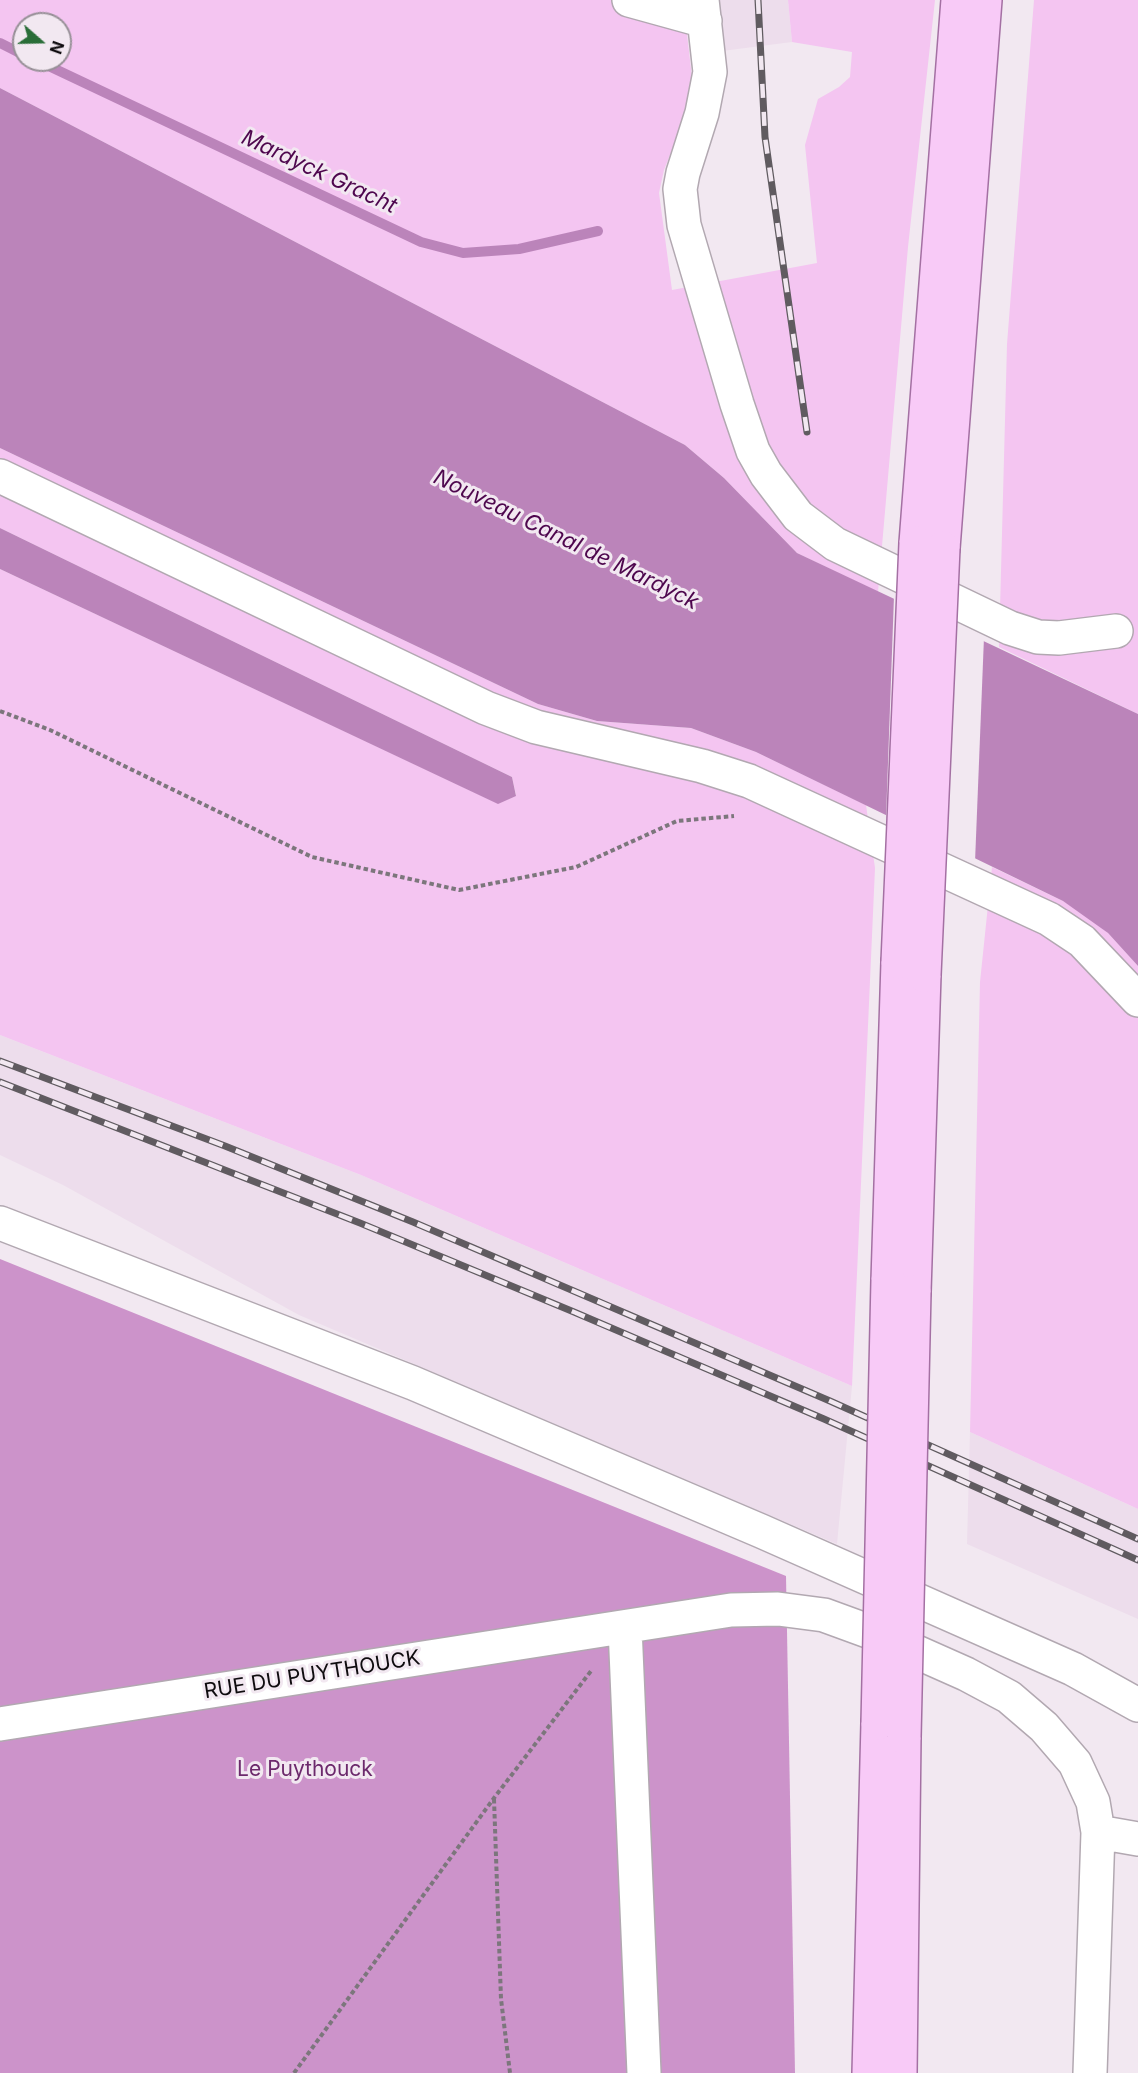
<!DOCTYPE html>
<style>
body{margin:0}
#map{position:relative;width:1138px;height:2073px;overflow:hidden;background:#f2e8f1;font-family:Inter,sans-serif}
canvas{display:block}
.north{position:absolute;left:12px;top:12px;width:60px;height:60px;box-sizing:border-box;background:#f2e8f1;border:2px solid #979097;border-radius:50%;rotate:110deg;font-size:16px;font-weight:700;line-height:24px;text-align:center;color:#0f0c0f}
.north::after{content:'';display:block;margin:auto;width:21px;height:27px;background:#2a6d38;clip-path:polygon(50% 0,100% 100%,50% 72%,0 100%)}
</style>
<div id="map">
<canvas width="1138" height="2073"></canvas>
<div class="north">N</div>
</div>
<script>
const c = document.querySelector('canvas').getContext('2d');
c.lineJoin = 'round';
function fillPath(path, color) { c.fillStyle = color; c.fill(path, 'evenodd'); }
const poly = rows => new Path2D(rows.map(r => 'M' + r).join(''));
function stroke(path, color, width, dash) { c.strokeStyle = color; c.lineWidth = width; c.lineCap = dash ? 'butt' : 'round'; c.setLineDash(dash || []); c.stroke(path); }
function write(font, color, halo, rows, align = 'center') {
  c.font = font + ' Inter,sans-serif'; c.lineWidth = 6; c.setLineDash([]); c.textBaseline = 'middle'; c.strokeStyle = halo; c.fillStyle = color; for (const [text, x, y, turn = 0] of rows) {
    c.save(); c.translate(x, y); c.rotate((+turn || 0) * Math.PI / 180); c.textAlign = isNaN(turn) ? turn : align; if (halo) c.strokeText(text, 0, 0); c.fillText(text, 0, 0); c.restore();
  }
}
const built = poly([
 [683,0,788,0,792,42,691,55],
 [0,1035,361,1175,852,1386,837,1544,299,1315,63,1185,0,1155],
 [970,1432,1138,1509,1138,1619,967,1544]
]);
const green = poly([
 [0,0,683,0,693,86,685,117,664,170,659,193,672,290,817,263,805,145,818,99,839,87,850,77,852,52,792,42,788,0,935,0,908,247,878,592,797,553,724,478,685,445,0,88],
 [24,24,60,24,60,60,24,60],
 [1034,0,1138,0,1138,714,999,647,1007,344],
 [0,448,538,704,597,721,691,728,756,752,866,805,875,868,852,1386,361,1175,0,1035,0,569,497,803,516,795,512,777,0,528],
 [992,867,1063,901,1089,917,1108,933,1138,966,1138,1509,970,1432,980,982]
]);
const forest = poly([
 [0,1259,786,1576,795,2073,0,2073]
]);
const water = poly([
 [0,88,685,445,724,478,797,553,1138,714,1138,966,1108,933,1063,901,756,752,691,728,597,721,538,704,0,448],
 [0,528,512,777,516,796,498,804,0,569]
]);
const pier = poly([
 [894,596,984,637,975,862,886,818]
]);
const stream = poly([
 [0,43,24,55],
 [36,60,421,242,463,253,519,249,598,231]
]);
const path = poly([
 [0,711,50,730,312,857,459,890,576,867,677,821,734,816],
 [494,1799,501,1999,510,2073],
 [294,2073,494,1798,591,1671]
]);
const minor = poly([
 [629,0,705,21],
 [702,0,710,72,702,113,683,173,680,189,684,225,737,404,753,451,766,474,798,516,835,544,1010,628,1038,637,1059,638,1116,631],
 [0,476,486,708,536,727,702,766,749,781,1049,919,1082,941,1138,1000],
 [0,1223,413,1383,761,1531,1073,1669,1138,1705],
 [625,1627,644,2073],
 [0,1724,731,1610,778,1609,824,1615,876,1634,966,1674,1009,1697,1044,1727,1075,1763,1093,1802,1098,1832,1090,2073],
 [1098,1832,1138,1839]
]);
const major = poly([
 [916,543,958,0],
 [943,548,985,0],
 [888,1280,898,962],
 [914,1292,924,975],
 [869,2073,878,1723],
 [900,2073,904,1737]
]);
const rail = poly([
 [758,0,765,137,807,432],
 [0,1061,225,1146,413,1222,830,1401,1138,1539],
 [0,1082,360,1223,574,1312,824,1419,1138,1560]
]);
const majorBridge = poly([
 [898,962,916,543],
 [924,975,943,548],
 [878,1723,888,1280],
 [904,1737,914,1292]
]);
const streetNames = [
 ["RUE DU PUYTHOUCK",312,1675,-9]
];
const parkNames = [
 ["Le Puythouck",305,1770]
];
const waterNames = [
 ["Mardyck Gracht",319,172,25],
 ["Nouveau Canal de Mardyck",566,540,26]
];
fillPath(built, '#edddec');
fillPath(green, '#f4c5f1');
fillPath(forest, '#cc93ca');
fillPath(water, '#bb84ba');
fillPath(pier, '#f2e8f1');
stroke(stream, '#bb84ba', 10);
stroke(minor, '#b2a8b1', 36);
stroke(major, '#a470a3', 36);
stroke(path, '#7c767c', 4, [4.5, 3]);
stroke(minor, '#fff', 33);
stroke(major, '#f8caf7', 33);
stroke(rail, '#605b60', 7);
stroke(rail, '#f2e8f1', 4.5, [14]);
stroke(majorBridge, '#a470a3', 36, []);
stroke(majorBridge, '#f8caf7', 33);
write('21px', '#0f0c0f', '#f2e8f1', streetNames);
write('21px', '#6c296c', '#f2e8f1', parkNames);
write('italic 22px', '#4e074e', '#f2e8f1', waterNames);
</script>
